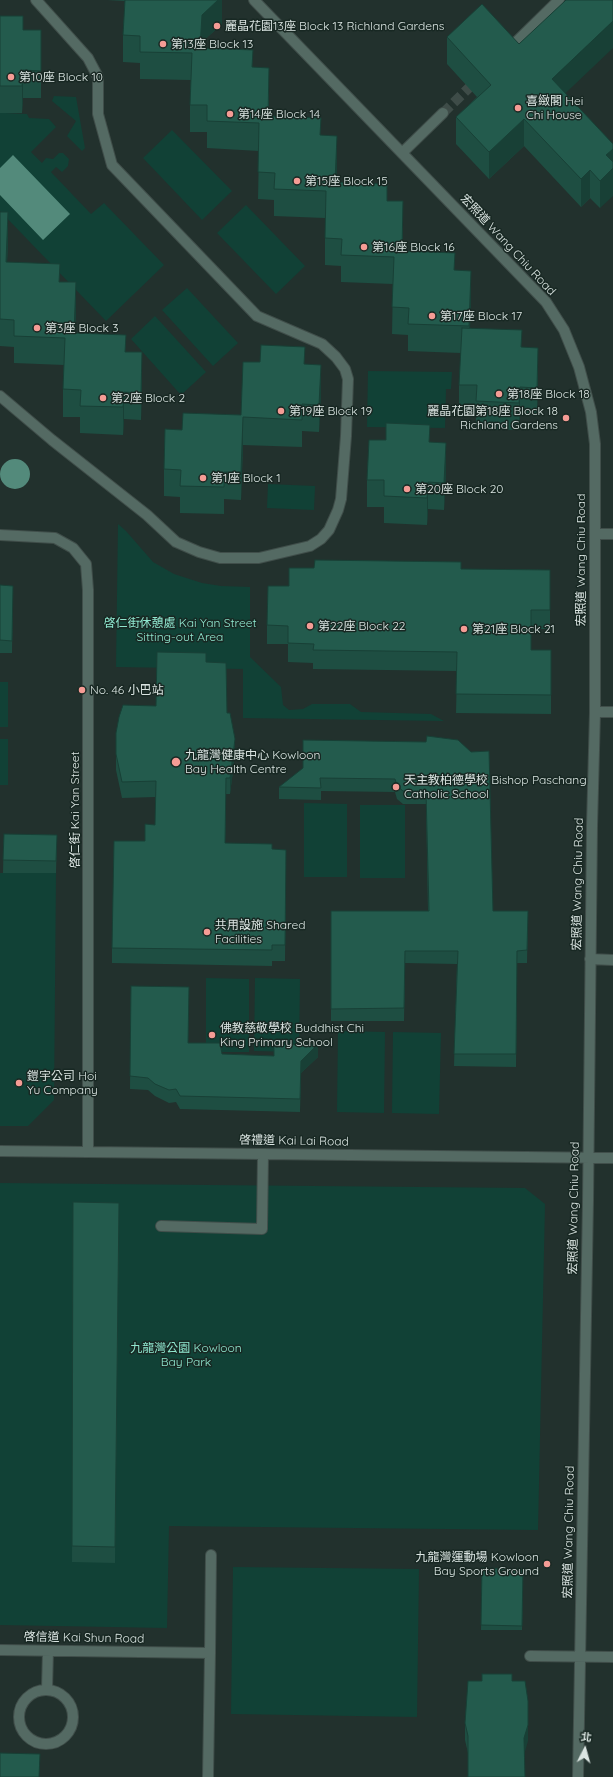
<!DOCTYPE html>
<meta charset="utf-8">
<style>
body{margin:0}
#map{position:relative;width:613px;height:1777px;overflow:hidden;background:#22312d;font-family:Quicksand,"Noto Sans TC",sans-serif}
canvas{display:block}
.north{position:absolute;left:565px;top:1729px;width:40px;height:40px;-webkit-text-stroke:3px #182823;paint-order:stroke;rotate:6deg;font-size:11px;font-weight:700;line-height:16px;text-align:center;color:#dbe5e2}
.north::after{content:'';display:block;margin:auto;width:14px;height:18px;background:#dbe5e2;clip-path:polygon(50% 0,100% 100%,50% 72%,0 100%)}
</style>
<div id="map">
<canvas width="613" height="1777"></canvas>
<div class="north">北</div>
</div>
<script>
const c = document.querySelector('canvas').getContext('2d');
c.lineJoin = 'round';
function fillPath(path, color) { c.fillStyle = color; c.fill(path, 'evenodd'); }
const poly = rows => new Path2D(rows.map(r => 'M' + r).join(''));
function stroke(path, color, width, dash) { c.strokeStyle = color; c.lineWidth = width; c.lineCap = dash ? 'butt' : 'round'; c.setLineDash(dash || []); c.stroke(path); }
function write(font, color, halo, rows, align = 'center') {
  c.font = font + ' Quicksand,"Noto Sans TC",sans-serif'; c.lineWidth = 3; c.setLineDash([]); c.textBaseline = 'middle'; c.strokeStyle = halo; c.fillStyle = color; for (const [text, x, y, turn = 0] of rows) {
    c.save(); c.translate(x, y); c.rotate((+turn || 0) * Math.PI / 180); c.textAlign = isNaN(turn) ? turn : align; if (halo) c.strokeText(text, 0, 0); c.fillText(text, 0, 0); c.restore();
  }
}
const green = poly([
 [54,96,76,97,85,148,82,151,67,136,76,121,52,101],
 [0,97,6,113,27,114,29,118,49,119,56,127,31,152,42,163,46,158,53,159,59,153,63,153,69,159,68,166,62,172,56,167,51,172,91,214,104,203,164,265,106,321,0,211],
 [172,130,232,191,202,220,143,158],
 [246,205,305,266,276,294,217,233],
 [187,288,238,343,213,366,162,310],
 [155,316,206,372,181,395,131,339],
 [368,371,452,372,451,389,446,389,445,428,367,427],
 [268,484,315,486,314,510,267,508],
 [118,524,126,531,153,562,174,574,202,583,221,586,250,587,250,657,281,687,283,705,289,710,303,709,312,704,350,704,361,712,431,714,444,721,243,718,243,669,116,667],
 [0,682,8,682,8,727,0,727],
 [0,739,8,739,8,785,0,785],
 [304,803,347,804,347,877,304,877],
 [360,805,405,805,405,878,360,878],
 [0,873,56,873,54,1100,28,1126,0,1126],
 [206,978,249,979,249,1052,206,1052],
 [255,978,300,979,299,1052,254,1051],
 [338,1031,385,1032,384,1113,337,1112],
 [393,1032,441,1033,439,1114,392,1113],
 [0,1183,525,1188,545,1204,538,1530,169,1526,167,1628,0,1625],
 [233,1567,419,1569,417,1717,231,1714]
]);
const water = poly([
 [13,155,70,214,43,240,0,195,0,168],
 '0 474a15 15 0 1 1 30 0a15 15 0 1 1-30 0Z'
]);
const minorTunnel = poly([
 [443,113,477,80]
]);
const minor = poly([
 [254,0,546,302,564,330,579,367,591,412,595,444,595,712,592,826,588,1201,578,1777],
 [509,49,559,0],
 [402,153,443,113],
 [0,396,52,440,147,515,176,542,199,552,220,558,259,558,310,546,321,539,329,530,338,510,341,499,346,436,348,379,345,369,336,357,322,344,257,316,112,165,98,114,98,77,88,58,36,0],
 [595,534,613,534],
 [0,535,55,538,73,548,86,564,88,590,88,1152],
 [595,712,613,712],
 [590,959,613,960],
 [0,1151,613,1158],
 [161,1226,262,1229,263,1154],
 [0,1650,210,1653,208,1777],
 [210,1653,211,1555],
 [530,1656,613,1657],
 [47,1689,48,1651],
 '19 1717a27 27 0 1 1 54 0a27 27 0 1 1-54 0Z'
]);
const wall = poly([
 [107,0,222,0,222,24,202,42,201,48,253,67,269,95,269,116,321,135,337,163,336,182,387,201,403,229,403,251,455,270,471,298,470,328,522,347,538,375,537,415,520,414,519,430,476,429,476,413,459,412,459,385,461,353,408,351,408,335,392,334,393,284,341,282,341,266,325,265,325,218,274,216,274,200,258,199,259,151,207,148,207,132,190,132,190,105,191,80,140,79,140,63,123,62,123,35,125,1],
 [0,16,23,30,41,30,41,98,23,98,22,113,0,113],
 [447,37,519,44,613,144,600,208,590,198,581,207,524,146,489,179,456,144,456,117,477,97,447,64],
 [0,212,8,239,7,263,60,282,76,310,75,333,126,352,142,380,141,420,124,419,123,435,80,433,80,417,63,417,63,389,64,365,14,363,14,347,0,346],
 [305,364,321,392,319,432,302,431,302,447,243,445,241,500,224,499,224,514,180,513,180,497,164,496,164,469,182,430,241,415],
 [430,442,446,470,444,510,428,509,427,525,384,523,384,507,367,507,367,480],
 [314,568,461,569,550,570,550,629,531,629,531,650,551,669,551,714,456,713,457,671,313,669,313,663,288,662,288,644,267,644,267,625,289,586],
 [0,585,13,586,12,653,0,653],
 [206,662,227,713,235,755,230,794,226,794,225,843,272,849,286,865,285,961,272,961,272,966,112,963,112,948,145,841,155,825,155,797,122,798,116,770,116,733,156,706],
 [426,742,493,911,528,911,527,963,517,963,516,1067,454,1066,457,964,405,963,404,1021,331,1021,331,911,428,911,426,804,403,804,397,799,395,792,321,791,321,800,279,799,279,787],
 [4,834,57,835,56,873,3,873],
 [131,986,189,1043,222,1054,274,1056,274,1045,318,1057,301,1073,300,1112,180,1109,176,1102,169,1103,155,1096,148,1090,130,1089],
 [73,1202,119,1203,115,1563,72,1562],
 [482,1568,523,1569,522,1630,481,1630],
 [482,1681,512,1681,528,1741,468,1753,465,1740,465,1723]
]);
const shadedWall = poly([
 [218,0,222,0,222,24,202,42,200,75,200,48,202,15],
 [613,21,613,48,552,106,552,79],
 [269,68,269,95,268,143,268,116],
 [23,70,23,98,22,113,22,86],
 [524,119,524,146,489,179,489,152],
 [337,136,337,163,335,209,335,182],
 [613,149,613,196,600,208,600,181,606,155],
 [590,170,590,198,581,207,581,179],
 [403,201,403,229,402,278,402,251],
 [8,212,8,239,6,290,6,262],
 [471,271,471,298,469,354,469,326],
 [76,282,76,310,74,360,74,333],
 [538,348,538,375,537,415,537,388],
 [142,352,142,380,141,420,141,393],
 [321,365,321,392,319,432,319,405],
 [520,387,520,414,519,430,519,403],
 [124,392,124,419,123,435,123,407],
 [243,417,243,445,241,500,241,472],
 [446,443,446,470,444,510,444,483],
 [428,482,428,509,427,525,427,498],
 [235,739,235,755,230,794,230,778],
 [318,1044,318,1057,301,1073,300,1112,301,1061],
 [528,1701,528,1741,524,1755,524,1738]
]);
const building = poly([
 [125,0,218,0,202,15,200,48,253,50,252,67,269,68,268,116,321,118,320,135,337,136,335,182,387,184,387,201,403,201,402,251,455,253,454,270,471,271,469,326,408,324,409,308,392,307,394,257,341,255,342,239,325,238,326,191,274,189,275,173,258,172,259,123,207,121,207,105,190,105,192,53,140,52,140,36,123,35,125,0],
 [566,0,613,0,613,21,552,79,613,144,613,149,606,155,613,162,613,168,600,181,590,170,581,179,524,119,489,152,456,117,491,85,447,37,482,4,519,44,566,0],
 [0,16,23,16,23,30,41,30,41,71,23,70,22,86,0,86,0,16],
 [0,212,8,212,6,262,60,264,59,282,76,282,74,333,126,335,125,352,142,352,141,393,124,392,123,407,80,406,81,390,63,389,65,338,14,336,14,320,0,319,0,212],
 [462,328,522,330,521,347,538,348,537,388,520,387,519,403,476,401,477,385,459,385,462,328],
 [261,345,305,347,304,364,321,365,319,405,302,404,302,420,243,417,241,472,224,472,224,487,180,486,181,470,164,469,165,429,182,430,183,413,241,415,243,362,260,362,261,345],
 [386,423,430,425,429,442,446,443,444,483,428,482,427,498,384,496,384,480,367,480,369,440,386,440,386,423],
 [315,560,461,562,461,569,550,570,550,610,531,610,531,650,551,650,551,695,456,694,457,652,313,650,314,644,288,643,288,626,267,625,268,586,289,586,289,568,314,568,315,560],
 [0,585,13,586,12,641,0,640,0,585],
 [157,652,206,653,206,662,226,663,227,713,230,713,235,739,230,778,226,778,225,843,272,844,272,849,286,850,285,945,272,945,272,950,112,948,114,841,145,841,145,824,155,825,156,781,122,782,116,754,116,733,119,717,123,705,156,706,157,652],
 [427,736,458,740,471,752,489,751,493,911,528,911,527,950,517,951,516,1054,454,1054,458,951,405,951,404,1008,331,1009,331,911,429,911,426,792,403,791,397,786,395,779,320,778,321,788,279,787,303,768,303,740,426,742,427,736],
 [4,834,57,835,56,861,3,860,4,834],
 [131,986,189,987,188,1043,220,1043,222,1054,274,1056,274,1045,318,1044,301,1061,300,1099,180,1096,176,1089,169,1090,155,1084,148,1078,130,1076,131,986],
 [73,1202,119,1203,115,1547,72,1546,73,1202],
 [482,1568,523,1569,522,1626,481,1625,482,1568],
 [482,1674,512,1674,512,1681,525,1681,528,1701,528,1725,524,1738,525,1777,468,1777,468,1736,465,1723,468,1681,482,1681,482,1674],
 [0,1753,40,1754,39,1777,0,1777,0,1753]
]);
const markers = [
 [217,26,4,"#f59c95"],
 [163,44,4,"#f59c95"],
 [11,77,4,"#f59c95"],
 [518,108,4,"#f59c95"],
 [230,114,4,"#f59c95"],
 [297,181,4,"#f59c95"],
 [364,247,4,"#f59c95"],
 [432,316,4,"#f59c95"],
 [37,328,4,"#f59c95"],
 [499,394,4,"#f59c95"],
 [103,398,4,"#f59c95"],
 [281,411,4,"#f59c95"],
 [566,418,4,"#f59c95"],
 [203,478,4,"#f59c95"],
 [407,489,4,"#f59c95"],
 [310,626,4,"#f59c95"],
 [464,629,4,"#f59c95"],
 [82,690,4,"#f59c95"],
 [176,762,5,"#f59c95"],
 [396,787,4,"#f59c95"],
 [207,932,4,"#f59c95"],
 [212,1035,4,"#f59c95"],
 [19,1083,4,"#f59c95"],
 [547,1564,4,"#f59c95"]
];
const poiNames = [
 ["麗晶花園13座 Block 13 Richland Gardens",225,26],
 ["第13座 Block 13",171,44],
 ["第10座 Block 10",19,77],
 ["喜緻閣 Hei",526,101],
 ["Chi House",526,115],
 ["第14座 Block 14",238,114],
 ["第15座 Block 15",305,181],
 ["第16座 Block 16",372,247],
 ["第17座 Block 17",440,316],
 ["第3座 Block 3",45,328],
 ["第18座 Block 18",507,394],
 ["第2座 Block 2",111,398],
 ["第19座 Block 19",289,411],
 ["麗晶花園第18座 Block 18",558,411,"right"],
 ["Richland Gardens",558,425,"right"],
 ["第1座 Block 1",211,478],
 ["第20座 Block 20",415,489],
 ["第22座 Block 22",318,626],
 ["第21座 Block 21",472,629],
 ["No. 46 小巴站",90,690],
 ["九龍灣健康中心 Kowloon",185,755],
 ["Bay Health Centre",185,769],
 ["天主教柏德學校 Bishop Paschang",404,780],
 ["Catholic School",404,794],
 ["共用設施 Shared",215,925],
 ["Facilities",215,939],
 ["佛教慈敬學校 Buddhist Chi",220,1028],
 ["King Primary School",220,1042],
 ["鎧宇公司 Hoi",27,1076],
 ["Yu Company",27,1090],
 ["九龍灣運動場 Kowloon",539,1557,"right"],
 ["Bay Sports Ground",539,1571,"right"]
];
const streetNames = [
 ["宏照道 Wang Chiu Road",508,245,47],
 ["宏照道 Wang Chiu Road",581,560,-90],
 ["啓仁街 Kai Yan Street",75,810,-90],
 ["宏照道 Wang Chiu Road",578,884,-89],
 ["啓禮道 Kai Lai Road",294,1141,1],
 ["宏照道 Wang Chiu Road",574,1208,-89],
 ["宏照道 Wang Chiu Road",569,1532,-89],
 ["啓信道 Kai Shun Road",84,1638,1]
];
const parkNames = [
 ["啓仁街休憩處 Kai Yan Street",180,623],
 ["Sitting-out Area",180,637],
 ["九龍灣公園 Kowloon",186,1348],
 ["Bay Park",186,1362]
];
fillPath(green, '#114136');
fillPath(water, '#538a7b');
stroke(minorTunnel, '#3e4c48', 10, [10, 5]);
stroke(minor, '#404e4a', 12);
stroke(minor, '#546a63', 10);
fillPath(wall, '#1e4e42');
fillPath(shadedWall, '#184036');
fillPath(building, '#235b4d');
stroke(building, '#184036', 1);
for (const [x, y, r, color] of markers) { const dot = new Path2D(); dot.arc(x, y, r, 0, 2 * Math.PI); c.fillStyle = color; c.fill(dot); stroke(dot, '#182823', 1.5); }
write('12px', '#dbe5e2', '#182823', poiNames, 'left');
write('12px', '#dbe5e2', '#182823', streetNames);
write('12px', '#8fe7cf', '#182823', parkNames);
</script>
